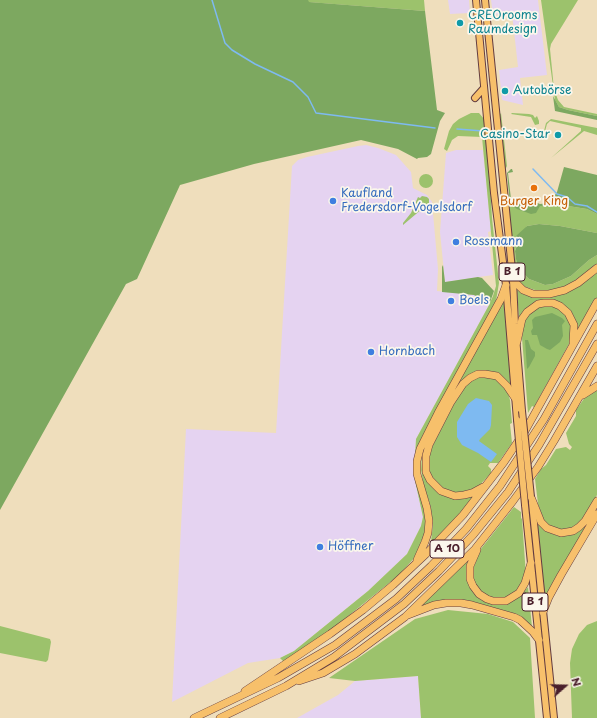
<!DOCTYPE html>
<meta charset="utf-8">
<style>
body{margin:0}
#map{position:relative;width:597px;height:718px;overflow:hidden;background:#efdebc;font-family:"Playpen Sans",sans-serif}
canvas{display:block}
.north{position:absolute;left:545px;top:666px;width:40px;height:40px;-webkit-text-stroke:3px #fbf7ec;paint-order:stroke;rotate:70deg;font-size:11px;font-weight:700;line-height:16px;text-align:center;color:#4a1f2b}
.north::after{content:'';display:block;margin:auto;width:14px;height:18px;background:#4a1f2b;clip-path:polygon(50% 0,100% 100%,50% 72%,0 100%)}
</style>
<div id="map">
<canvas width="597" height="718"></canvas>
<div class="north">N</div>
</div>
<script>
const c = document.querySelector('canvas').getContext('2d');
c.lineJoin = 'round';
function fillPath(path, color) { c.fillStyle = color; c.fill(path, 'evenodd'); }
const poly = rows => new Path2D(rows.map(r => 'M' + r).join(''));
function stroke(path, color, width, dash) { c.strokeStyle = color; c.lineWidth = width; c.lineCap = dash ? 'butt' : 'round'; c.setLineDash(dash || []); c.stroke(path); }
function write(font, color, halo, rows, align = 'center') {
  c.font = font + ' "Playpen Sans",sans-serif'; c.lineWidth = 3.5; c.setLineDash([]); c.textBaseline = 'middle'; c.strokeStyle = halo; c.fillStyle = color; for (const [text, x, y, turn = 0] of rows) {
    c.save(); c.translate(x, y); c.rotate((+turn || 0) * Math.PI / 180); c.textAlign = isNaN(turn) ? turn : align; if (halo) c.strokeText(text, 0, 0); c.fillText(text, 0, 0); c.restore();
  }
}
const built = poly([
 [448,0,469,0,470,13,450,14],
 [491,0,538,0,547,75,520,78,523,105,502,100,499,70,518,67,512,13,493,15],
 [366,145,378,148,396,155,411,172,413,188,427,195,432,202,438,269,437,291,474,295,489,305,416,439,414,476,423,517,421,526,407,554,368,591,294,651,280,658,248,663,172,702,186,429,276,433,292,166,298,160,307,157,358,146],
 [456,150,483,150,491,231,488,232,493,275,445,282,440,232,446,153],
 [418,676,421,718,297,718,338,695,355,681]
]);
const green = poly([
 [308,0,424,0,425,11,308,2],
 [541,0,578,0,551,44,550,49,554,89,558,100,564,107,597,114,597,116,568,110,559,107,555,100],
 [471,113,479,113,484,119,491,183,490,184,492,218,499,283,496,301,423,435,417,448,415,458,426,518,426,532,416,556,399,575,316,642,284,662,280,658,294,651,368,591,407,554,421,526,423,517,414,476,416,439,489,305,493,296,496,286,482,137,458,136,452,140,447,151,444,149,449,131,453,124,459,119],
 [501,113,507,166,504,172,499,116],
 [512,113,529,114,533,115,535,118,537,116,539,121,539,124,535,125,531,117,511,114],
 [551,119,597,128,597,135,584,131,551,158,581,131,581,128,550,121,547,124,544,135,543,135,546,123],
 '419 181a7 7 0 1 1 14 0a7 7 0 1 1-14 0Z',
 [422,196,427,197,429,199,429,203,403,225,403,223,411,213,418,197,420,198],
 [512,205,568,206,587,209,597,214,597,233,560,226,539,224,527,226,518,240,515,251,516,259,518,268,529,279,545,285,553,284,571,276,589,260,597,255,597,265,569,285,549,291,538,291,523,286,519,282,514,269,508,206],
 [597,271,597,298,577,335,576,323,574,317,571,311,563,305,544,300,519,319,517,290,525,295,531,296,549,297],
 [504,300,511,390,494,373,486,371,472,373,458,384],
 [548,305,562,310,572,325,570,342,534,407,532,406,528,413,522,338,523,325,525,319,533,309],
 [491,376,502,384,508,393,510,400,512,423,510,424,512,443,498,463,490,463,488,466,491,469,491,473,478,487,470,492,456,494,443,490,430,474,429,453,460,392,474,378],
 [597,388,597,495,583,519,577,525,572,528,561,530,548,525,544,521,538,504,535,479,541,469,546,465,556,449,566,447,570,450,572,447,569,444,566,433,576,416,576,410,583,400,587,395],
 [426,444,429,483,435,490,443,495,456,499,481,490,426,552,431,541,433,525,430,504,424,487,421,470,422,453],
 [514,507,521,512,521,518,522,519,526,576,517,592,501,600,485,596,474,584,472,572,480,550],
 [535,519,544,530,558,536,587,522,589,523,556,577,547,594,544,603],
 [470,556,473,592,481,600,486,602,521,595,528,587,532,627,472,603,415,610],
 [448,610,488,614,513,622,530,638,535,718,421,718,418,676,355,681,329,678,415,619],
 [597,621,597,718,572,718,570,663,572,649,579,634,587,625],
 [0,626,50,639,51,642,48,660,46,662,0,653]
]);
const forest = poly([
 [0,0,308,0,309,2,425,11,437,110,445,113,440,121,431,154,427,157,418,158,417,159,398,149,361,140,254,164,180,185,137,279,126,284,0,510],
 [553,96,559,107,568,110,597,116,597,120,555,111],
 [564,167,597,175,597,214,587,209,568,206,558,203,557,206,540,206,536,213,531,214,517,209,510,204,507,173,511,169,512,169,513,172,508,173,511,199,517,200,517,204,530,203,530,200,540,204,549,203,553,198,557,192],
 [539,224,560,226,597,233,597,255,589,260,571,276,553,284,545,285,529,279,518,268,516,259,515,251,518,243,516,236,527,226],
 [443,265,445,282,478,277,482,278,494,291,489,305,474,295,442,292,442,267],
 [552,313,562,318,565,321,562,325,563,336,560,342,550,350,547,349,540,345,537,335,532,335,531,331,533,328,532,320,535,317],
 [525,340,528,340,531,349,535,352,535,356,529,367,527,369]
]);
const water = poly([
 [476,398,489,401,492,405,491,425,490,429,480,439,479,441,497,454,491,462,478,453,462,445,457,437,457,422,468,404]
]);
const stream = poly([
 [212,0,225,43,232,50,255,64,293,82,308,97,316,113,435,128],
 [457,129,483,131],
 [533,169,557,194,567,197,575,204,587,206,597,212]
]);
const major = poly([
 [476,0,494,193,506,285,517,420],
 [485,0,513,280,515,324,522,411],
 [475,98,484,88],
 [532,503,554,718],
 [525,505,547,718]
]);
const highway = poly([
 [513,280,523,290,533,294,549,294,565,290,578,283,597,268],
 [517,342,522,319,527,312,538,304,544,303,553,303,560,306,568,313,574,325,573,342],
 [583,395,597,386],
 [483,487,472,493,464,495,455,496,441,491,430,480,426,472,426,456,429,445,451,402,463,384,470,378,478,374,485,374,497,376,507,386,515,398],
 [531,497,541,522,547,528,561,533,573,531,579,527,585,521,597,501],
 [477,550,470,566,470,579,473,586,479,594,487,599,493,601,506,601,519,593,525,583,531,563],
 [417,560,425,542,428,533,429,521,427,508,417,474,417,461,420,449,438,413,501,299,506,285],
 [543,612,549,597,561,575,597,514],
 [408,615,434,605,446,603,461,603,472,605,514,617,520,620,533,632,539,640],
 [299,681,323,673,355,654,405,617,475,549,513,501,538,467,554,441,597,366],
 [245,691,330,634,363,610,393,585,426,554,463,515,504,462,525,431,597,302],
 [194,718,278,678,335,645,396,599,431,566,466,529,500,486,544,419,597,324],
 [220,718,286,686,334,657,404,604,439,571,473,535,508,492,539,445,597,344]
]);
const majorBridge = poly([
 [522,411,531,497],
 [517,420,525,505]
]);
const markers = [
 [460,23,4,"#0f9aa8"],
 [505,91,4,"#0f9aa8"],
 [558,135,4,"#0f9aa8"],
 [534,188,4,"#e8710a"],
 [333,201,4,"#3f7fe0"],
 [456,242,4,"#3f7fe0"],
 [451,301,4,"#3f7fe0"],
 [371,352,4,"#3f7fe0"],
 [320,547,4,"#3f7fe0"]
];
const shields = [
 [512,272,26],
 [447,549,34],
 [535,602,26]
];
const shieldNames = [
 ["B 1",512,272],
 ["A 10",447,549],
 ["B 1",535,602]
];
const cultureNames = [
 ["CREOrooms",468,16],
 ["Raumdesign",468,30],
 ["Autobörse",513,91],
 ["Casino-Star",550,135,"right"]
];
const shopNames = [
 ["Kaufland",341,194],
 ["Fredersdorf-Vogelsdorf",341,208],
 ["Rossmann",464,242],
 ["Boels",459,301],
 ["Hornbach",379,352],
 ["Höffner",328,547]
];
const foodNames = [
 ["Burger King",534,202]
];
fillPath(built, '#e5d3f1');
fillPath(green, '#9cc26c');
fillPath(forest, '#7da860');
fillPath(water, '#7ebaf1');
stroke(stream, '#7ebaf1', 1.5);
stroke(major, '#633c41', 8);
stroke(highway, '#633c41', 8);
stroke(major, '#f7c06b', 6);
stroke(highway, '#f7c06b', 7);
stroke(majorBridge, '#633c41', 8, []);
stroke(majorBridge, '#f7c06b', 6);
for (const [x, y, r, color] of markers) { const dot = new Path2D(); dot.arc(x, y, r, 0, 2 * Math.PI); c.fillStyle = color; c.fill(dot); stroke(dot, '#fbf7ec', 1.5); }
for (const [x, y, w] of shields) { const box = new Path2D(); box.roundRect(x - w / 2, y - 9, w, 18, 3); c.fillStyle = '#fbf7ec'; c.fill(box); stroke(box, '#4a1f2b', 1); }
write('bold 11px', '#4a1f2b', null, shieldNames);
write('12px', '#0d838f', '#fbf7ec', cultureNames, 'left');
write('12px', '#366cbe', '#fbf7ec', shopNames, 'left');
write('12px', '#c56008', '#fbf7ec', foodNames);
</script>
